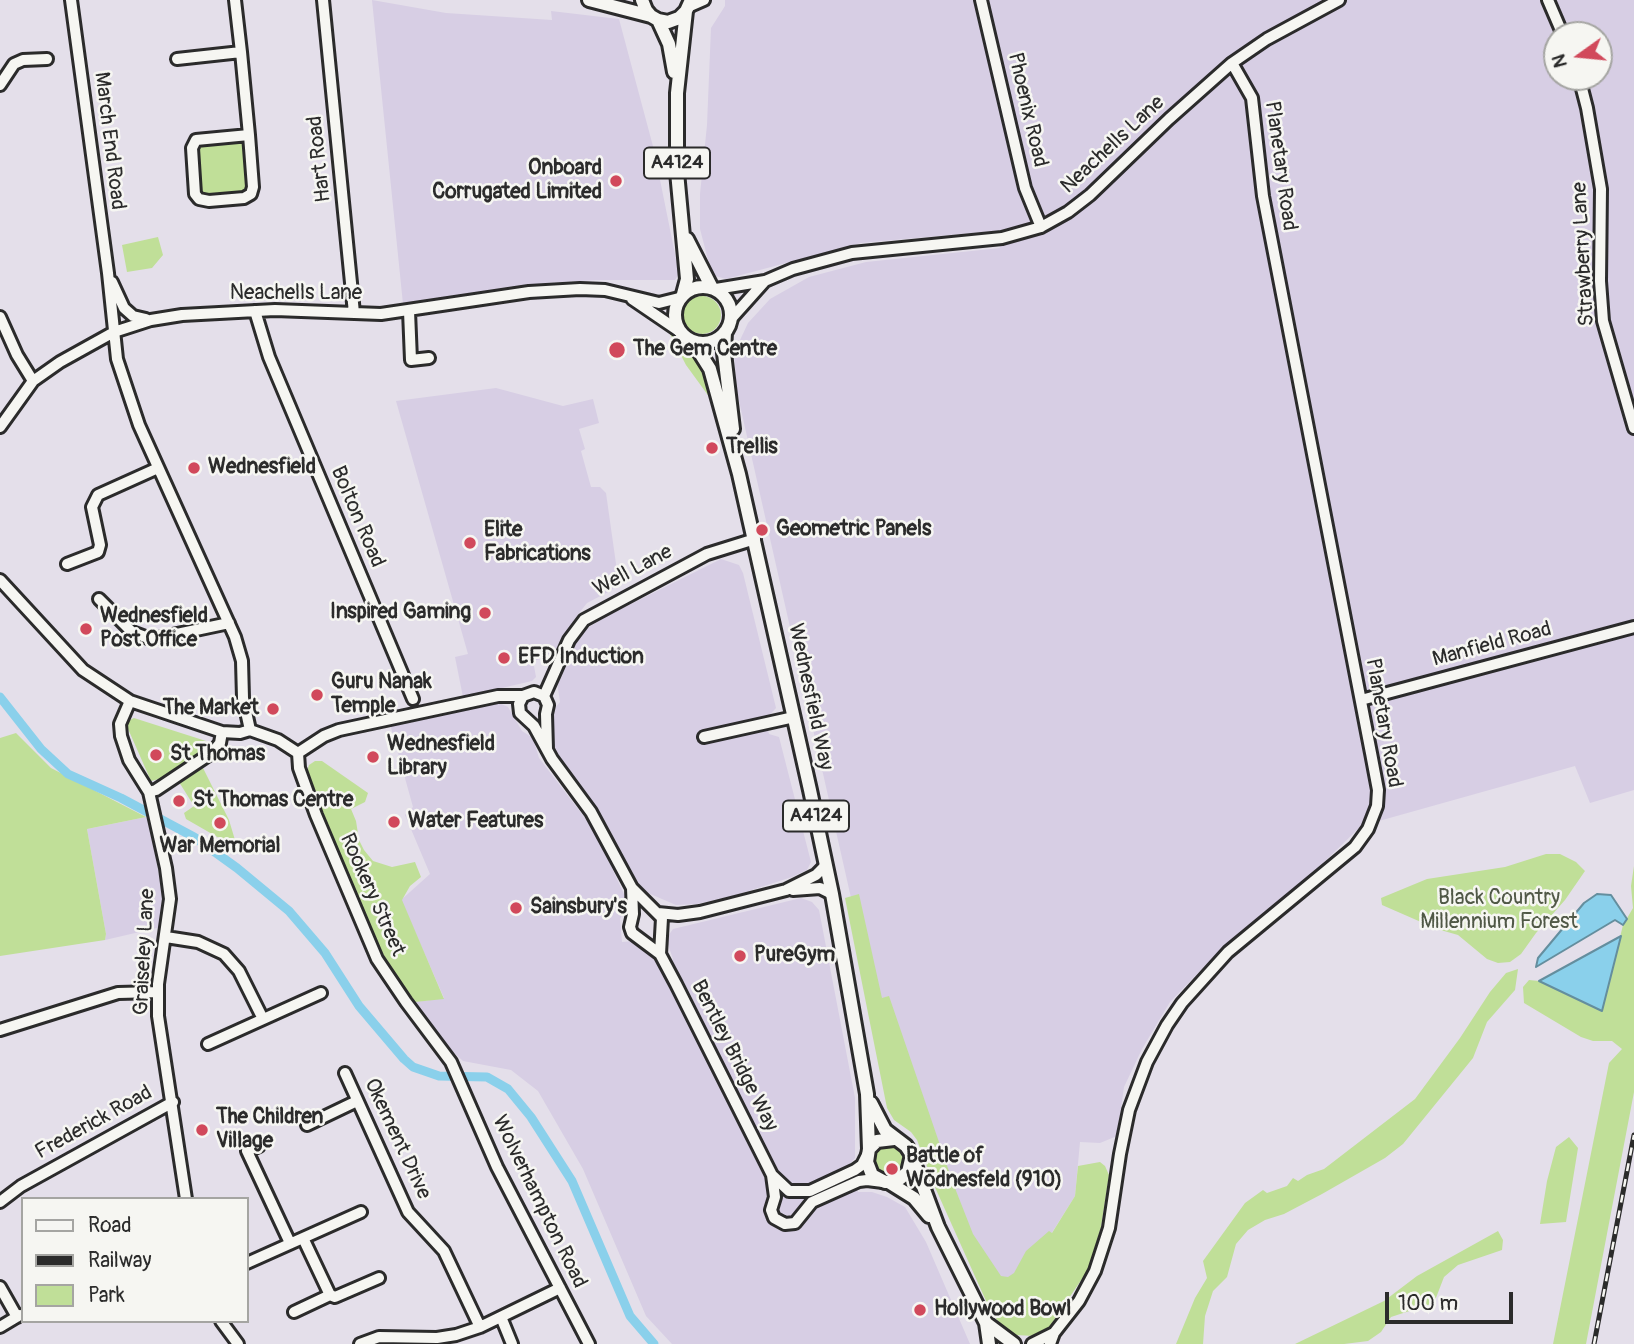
<!DOCTYPE html>
<meta charset="utf-8">
<style>
body{margin:0}
#map{position:relative;width:1634px;height:1344px;overflow:hidden;background:#e4dfea;font-family:Pangolin,sans-serif}
canvas{display:block}
.legend{position:absolute;left:21px;top:1197px;width:228px;height:126px;box-sizing:border-box;background:#f6f6f2;border:2px solid #a5a5a2;margin:0;padding:9px 12px;list-style:none;font-size:21px;color:#2b2b2b}
.legend li{display:flex;align-items:center;gap:14px;height:35px}
.legend b{width:35px;border:2px solid #a5a5a2}
.north{position:absolute;left:1543px;top:21px;width:70px;height:70px;box-sizing:border-box;background:#f6f6f2;border:2px solid #a5a5a2;border-radius:50%;rotate:255deg;font-size:19px;font-weight:700;line-height:28px;text-align:center;color:#2b2b2b}
.north::after{content:'';display:block;margin:auto;width:24px;height:32px;background:#d1495b;clip-path:polygon(50% 0,100% 100%,50% 72%,0 100%)}
.scale{position:absolute;left:1385px;top:1292px;width:128px;height:32px;box-sizing:border-box;border:4px solid #2b2b2b;border-top:0;padding-left:9px;font-size:21px;line-height:24px;white-space:nowrap;color:#2b2b2b;-webkit-text-stroke:5px #f6f6f2;paint-order:stroke}
</style>
<div id="map">
<canvas width="1634" height="1344"></canvas>
<ul class="legend">
<li><b style="height:9px;background:#f6f6f2"></b>Road</li>
<li><b style="height:9px;background:#2b2b2b"></b>Railway</li>
<li><b style="height:19px;background:#c0df98"></b>Park</li>
</ul>
<div class="north">N</div>
<div class="scale">100 m</div>
</div>
<script>
const c = document.querySelector('canvas').getContext('2d');
c.lineJoin = 'round';
function fillPath(path, color) { c.fillStyle = color; c.fill(path, 'evenodd'); }
const poly = rows => new Path2D(rows.map(r => 'M' + r).join(''));
function stroke(path, color, width, dash) { c.strokeStyle = color; c.lineWidth = width; c.lineCap = dash ? 'butt' : 'round'; c.setLineDash(dash || []); c.stroke(path); }
function write(font, color, halo, rows, align = 'center') {
  c.font = font + ' Pangolin,sans-serif'; c.lineWidth = 5; c.setLineDash([]); c.textBaseline = 'middle'; c.strokeStyle = halo; c.fillStyle = color; for (const [text, x, y, turn = 0] of rows) {
    c.save(); c.translate(x, y); c.rotate((+turn || 0) * Math.PI / 180); c.textAlign = isNaN(turn) ? turn : align; if (halo) c.strokeText(text, 0, 0); c.fillText(text, 0, 0); c.restore();
  }
}
const built = poly([
 [372,0,446,13,552,20,551,11,619,19,654,150,679,274,675,280,596,280,545,283,403,304],
 [725,0,1634,0,1634,790,1590,803,1575,766,1361,826,1318,868,1230,940,1170,1002,1142,1049,1124,1087,1117,1136,1100,1143,1080,1142,1075,1196,1017,1288,995,1287,895,1093,737,392,734,353,748,323,770,299,809,277,866,262,1000,248,994,231,861,243,726,279,712,275,700,229,700,194,707,125,711,28,725,6],
 [1557,35,1599,35,1599,77,1557,77],
 [496,388,563,406,593,399,599,423,579,429,585,449,581,451,591,487,600,487,606,493,618,578,612,590,587,603,576,617,557,648,544,658,533,661,536,677,532,681,463,697,455,657,468,654,396,401],
 [721,559,739,565,743,573,776,708,765,720,769,734,779,737,811,862,807,870,792,877,733,896,697,904,676,905,648,893,640,887,607,825,554,752,550,733,556,707,560,702,557,682,563,664,583,631,605,617],
 [499,703,508,707,522,731,533,738,539,758,595,831,628,903,620,919,622,942,634,941,654,956,664,975,673,959,666,939,673,929,801,898,812,902,819,910,855,1098,855,1158,846,1168,858,1192,872,1192,887,1197,905,1207,926,1242,970,1344,672,1344,646,1316,583,1169,538,1091,511,1070,463,1061,452,1051,415,1002,444,998,401,900,430,874,405,815,413,807,390,724],
 [146,817,149,821,162,892,161,927,105,940,106,934,87,829]
]);
const green = poly([
 [238,139,243,145,247,193,203,197,199,192,195,147,200,142],
 [158,237,163,255,152,268,127,272,122,245],
 '683 315a19 19 0 1 1 38 0a19 19 0 1 1-38 0Z',
 [669,332,696,355,702,365,713,397,710,398,686,365],
 [134,718,206,741,208,746,163,778,151,781,125,722],
 [16,733,51,768,146,817,87,829,106,934,105,940,0,956,0,738],
 [315,761,322,761,368,793,365,802,351,809,356,821,359,840,364,850,373,861,392,867,415,862,421,877,410,886,402,900,444,999,415,1002,386,960,364,915,311,787,307,771,309,765],
 [203,768,229,820,235,840,226,842,186,819,184,813,194,806,179,782],
 [1546,854,1560,854,1576,862,1585,871,1565,900,1536,933,1521,954,1510,962,1498,963,1487,959,1458,935,1437,929,1382,905,1381,898,1427,879,1505,867],
 [1634,866,1634,1092,1586,1344,1553,1344,1609,1063,1622,1049,1612,1041,1593,1041,1581,1037,1524,1003,1523,987,1529,980,1539,981,1602,1011,1623,925,1633,908,1631,886],
 [859,894,882,998,889,996,953,1183,973,1234,1001,1276,1008,1277,1014,1273,1026,1251,1049,1231,1052,1233,1075,1196,1078,1166,1100,1162,1105,1166,1109,1175,1101,1227,1088,1270,1048,1329,1035,1336,1015,1335,1005,1330,991,1312,934,1185,917,1140,911,1132,894,1120,887,1108,845,898],
 [1518,969,1515,990,1487,1022,1473,1058,1403,1144,1385,1158,1322,1194,1284,1214,1265,1220,1248,1230,1236,1244,1227,1277,1213,1291,1205,1316,1203,1344,1176,1344,1195,1298,1207,1278,1203,1261,1245,1203,1263,1190,1267,1193,1287,1186,1293,1178,1298,1181,1307,1175,1324,1169,1415,1099,1460,1038,1490,992,1506,973],
 [1569,1137,1578,1148,1566,1222,1540,1224,1547,1181,1556,1147],
 '875 1160a14 14 0 1 1 28 0a14 14 0 1 1-28 0Z',
 [1498,1231,1503,1240,1502,1250,1458,1265,1444,1277,1434,1303,1391,1317,1381,1332,1368,1341,1344,1344,1295,1344,1384,1301,1417,1276]
]);
const water = poly([
 [1597,894,1611,895,1627,919,1623,925,1615,920,1536,967,1538,958,1584,903,1597,894],
 [1621,936,1602,1011,1539,981,1621,936]
]);
const canal = poly([
 [0,697,41,749,68,774,121,798,194,837,237,868,289,911,325,953,359,1006,404,1059,413,1067,439,1076,487,1077,508,1089,531,1117,572,1181,630,1316,654,1344]
]);
const minor = poly([
 [71,0,108,273,117,359,139,425,235,637,242,661,243,698,250,730],
 [235,0,241,52,249,135,253,187,251,194,244,198,209,201,199,199,195,194,192,148,196,140,249,135],
 [323,0,354,313],
 [981,0,1025,188,1041,227],
 [1548,0,1563,35],
 [688,7,704,0],
 [177,59,241,52],
 [1579,77,1587,108,1601,189,1600,281,1603,321,1634,428],
 [0,85,14,64,23,60,47,59],
 [112,282,124,308,133,316,146,319],
 [716,289,765,281,793,269,852,253,1002,238,1041,227,1068,212,1090,195,1169,119,1232,63,1267,39,1339,0],
 [632,299,679,331],
 [255,311,269,357,413,699],
 [409,311,411,360,429,358],
 [0,317,17,355,33,381],
 [731,319,765,281],
 [0,427,33,381,60,362,114,332,151,320,182,315,275,310,381,314,529,292,580,289,605,290,659,303,679,298],
 [67,564,98,552,100,545,92,507,98,495,158,468],
 [0,580,83,670,130,701,222,732,240,733,250,730,278,740,298,753],
 [99,599,132,632,148,638,158,638,229,623],
 [523,696,519,704,520,713,534,726,552,759,591,812,632,888,662,918,660,954],
 [544,696,569,640,584,620,707,554,755,539],
 [1361,700,1634,627],
 [130,701,120,724,121,736,129,760,149,792,166,868,170,899,158,984,158,1016,186,1199],
 [704,737,794,717],
 [298,753,299,768,316,815,377,959,406,1002,451,1062,497,1167,589,1344],
 [298,753,324,736,339,730,498,696,523,696,534,692,544,696,548,705,546,714,547,749],
 [149,792,156,790,213,752,220,743,222,732],
 [632,888,633,914,630,927,632,933,660,954,676,984,772,1175,775,1197,771,1210,774,1218,785,1224,795,1223,812,1202,859,1181,867,1180,883,1182],
 [793,890,820,888,832,894],
 [658,913,678,915,700,912,786,890,816,875,826,865],
 [166,937,198,942,224,954,239,971,263,1019],
 [0,1030,118,993,157,992],
 [208,1044,321,993],
 [345,1073,408,1212,444,1251,480,1327],
 [307,1125,357,1101],
 [259,1146,247,1151,290,1243],
 [772,1175,789,1191,810,1191,855,1170,862,1165,867,1155],
 [0,1202,21,1186,173,1102],
 [303,1238,330,1295,335,1297,379,1278],
 [247,1263,361,1212],
 [0,1287,17,1317],
 [294,1312,330,1295],
 [501,1317,512,1344],
 [221,1321,238,1344],
 [0,1327,20,1315],
 [360,1344,379,1337,437,1338,456,1335,480,1327,560,1288],
 [1032,1344,1054,1333],
 [1050,1344,1054,1333,1079,1301,1095,1271,1109,1228,1120,1154,1129,1110,1147,1062,1167,1025,1182,1003,1228,952,1355,847,1368,829,1377,806,1378,790,1371,753,1263,196,1252,98,1232,63]
]);
const major = poly([
 [589,0,651,16],
 [642,0,646,10,651,16,658,20,668,22,679,18,686,11,691,0],
 [658,20,669,44,674,72],
 [687,239,712,288],
 '675 315a28 28 0 1 1 56 0a28 28 0 1 1-56 0Z',
 [683,294,687,279,677,172,677,93,686,11],
 [725,332,724,353,733,429],
 [693,342,710,369,739,474,810,790,832,894,867,1094,869,1149],
 [871,1103,885,1130,906,1146,910,1152,938,1227,986,1323,989,1344],
 [894,1139,877,1141,869,1149,867,1162,872,1175,885,1182,897,1181,908,1172,911,1159],
 [890,1183,914,1198,929,1216],
 [986,1323,1014,1344]
]);
const rail = poly([
 [1594,1344,1634,1135]
]);
const markers = [
 [616,181,7,"#d1495b"],
 [617,350,9,"#d1495b"],
 [712,448,7,"#d1495b"],
 [194,468,7,"#d1495b"],
 [762,530,7,"#d1495b"],
 [470,543,7,"#d1495b"],
 [485,613,7,"#d1495b"],
 [86,629,7,"#d1495b"],
 [504,658,7,"#d1495b"],
 [317,695,7,"#d1495b"],
 [273,709,7,"#d1495b"],
 [156,755,7,"#d1495b"],
 [373,757,7,"#d1495b"],
 [179,801,7,"#d1495b"],
 [394,822,7,"#d1495b"],
 [220,823,7,"#d1495b"],
 [516,908,7,"#d1495b"],
 [740,956,7,"#d1495b"],
 [202,1130,7,"#d1495b"],
 [892,1169,7,"#d1495b"],
 [920,1310,7,"#d1495b"]
];
const shields = [
 [677,163,66],
 [816,816,66]
];
const shieldNames = [
 ["A4124",677,163],
 ["A4124",816,816]
];
const streetNames = [
 ["Phoenix Road",1027,110,77],
 ["March End Road",109,141,83],
 ["Neachells Lane",1113,145,-43],
 ["Hart Road",320,159,-96],
 ["Planetary Road",1280,166,82],
 ["Strawberry Lane",1584,254,-93],
 ["Neachells Lane",296,294],
 ["Bolton Road",357,517,67],
 ["Well Lane",633,571,-28],
 ["Manfield Road",1492,645,-15],
 ["Wednesfield Way",810,697,78],
 ["Planetary Road",1383,723,80],
 ["Rookery Street",372,895,66],
 ["Graiseley Lane",145,952,-87],
 ["Bentley Bridge Way",734,1056,63],
 ["Frederick Road",94,1123,-29],
 ["Okement Drive",397,1139,65],
 ["Wolverhampton Road",539,1202,64]
];
const poiNames = [
 ["Onboard",602,169,"right"],
 ["Corrugated Limited",602,193,"right"],
 ["The Gem Centre",633,350],
 ["Trellis",726,448],
 ["Wednesfield",208,468],
 ["Geometric Panels",776,530],
 ["Elite",484,531],
 ["Fabrications",484,555],
 ["Inspired Gaming",471,613,"right"],
 ["Wednesfield",100,617],
 ["Post Office",100,641],
 ["EFD Induction",518,658],
 ["Guru Nanak",331,683],
 ["Temple",331,707],
 ["The Market",259,709,"right"],
 ["Wednesfield",387,745],
 ["Library",387,769],
 ["St Thomas",170,755],
 ["St Thomas Centre",193,801],
 ["Water Features",408,822],
 ["War Memorial",220,847,"center"],
 ["Sainsbury's",530,908],
 ["PureGym",754,956],
 ["The Children",216,1118],
 ["Village",216,1142],
 ["Battle of",906,1157],
 ["Wōdnesfeld (910)",906,1181],
 ["Hollywood Bowl",934,1310]
];
const parkNames = [
 ["Black Country",1499,899],
 ["Millennium Forest",1499,923]
];
fillPath(built, '#d7cee4');
fillPath(green, '#c0df98');
fillPath(water, '#8ad0eb');
stroke(water, '#648e9e', 2);
stroke(canal, '#8ad0eb', 9);
stroke(minor, '#2b2b2b', 16);
stroke(major, '#2b2b2b', 18);
stroke(minor, '#f6f6f2', 10);
stroke(major, '#f6f6f2', 12);
stroke(rail, '#2b2b2b', 5);
stroke(rail, '#f6f6f2', 2.5, [8]);
for (const [x, y, r, color] of markers) { const dot = new Path2D(); dot.arc(x, y, r, 0, 2 * Math.PI); c.fillStyle = color; c.fill(dot); stroke(dot, '#f6f6f2', 2.5); }
for (const [x, y, w] of shields) { const box = new Path2D(); box.roundRect(x - w / 2, y - 15.5, w, 31, 5); c.fillStyle = '#f6f6f2'; c.fill(box); stroke(box, '#2b2b2b', 2); }
write('bold 19px', '#2b2b2b', null, shieldNames);
write('21px', '#2b2b2b', '#f6f6f2', streetNames);
write('bold 21px', '#2b2b2b', '#f6f6f2', poiNames, 'left');
write('21px', '#505846', '#f6f6f2', parkNames);
</script>
